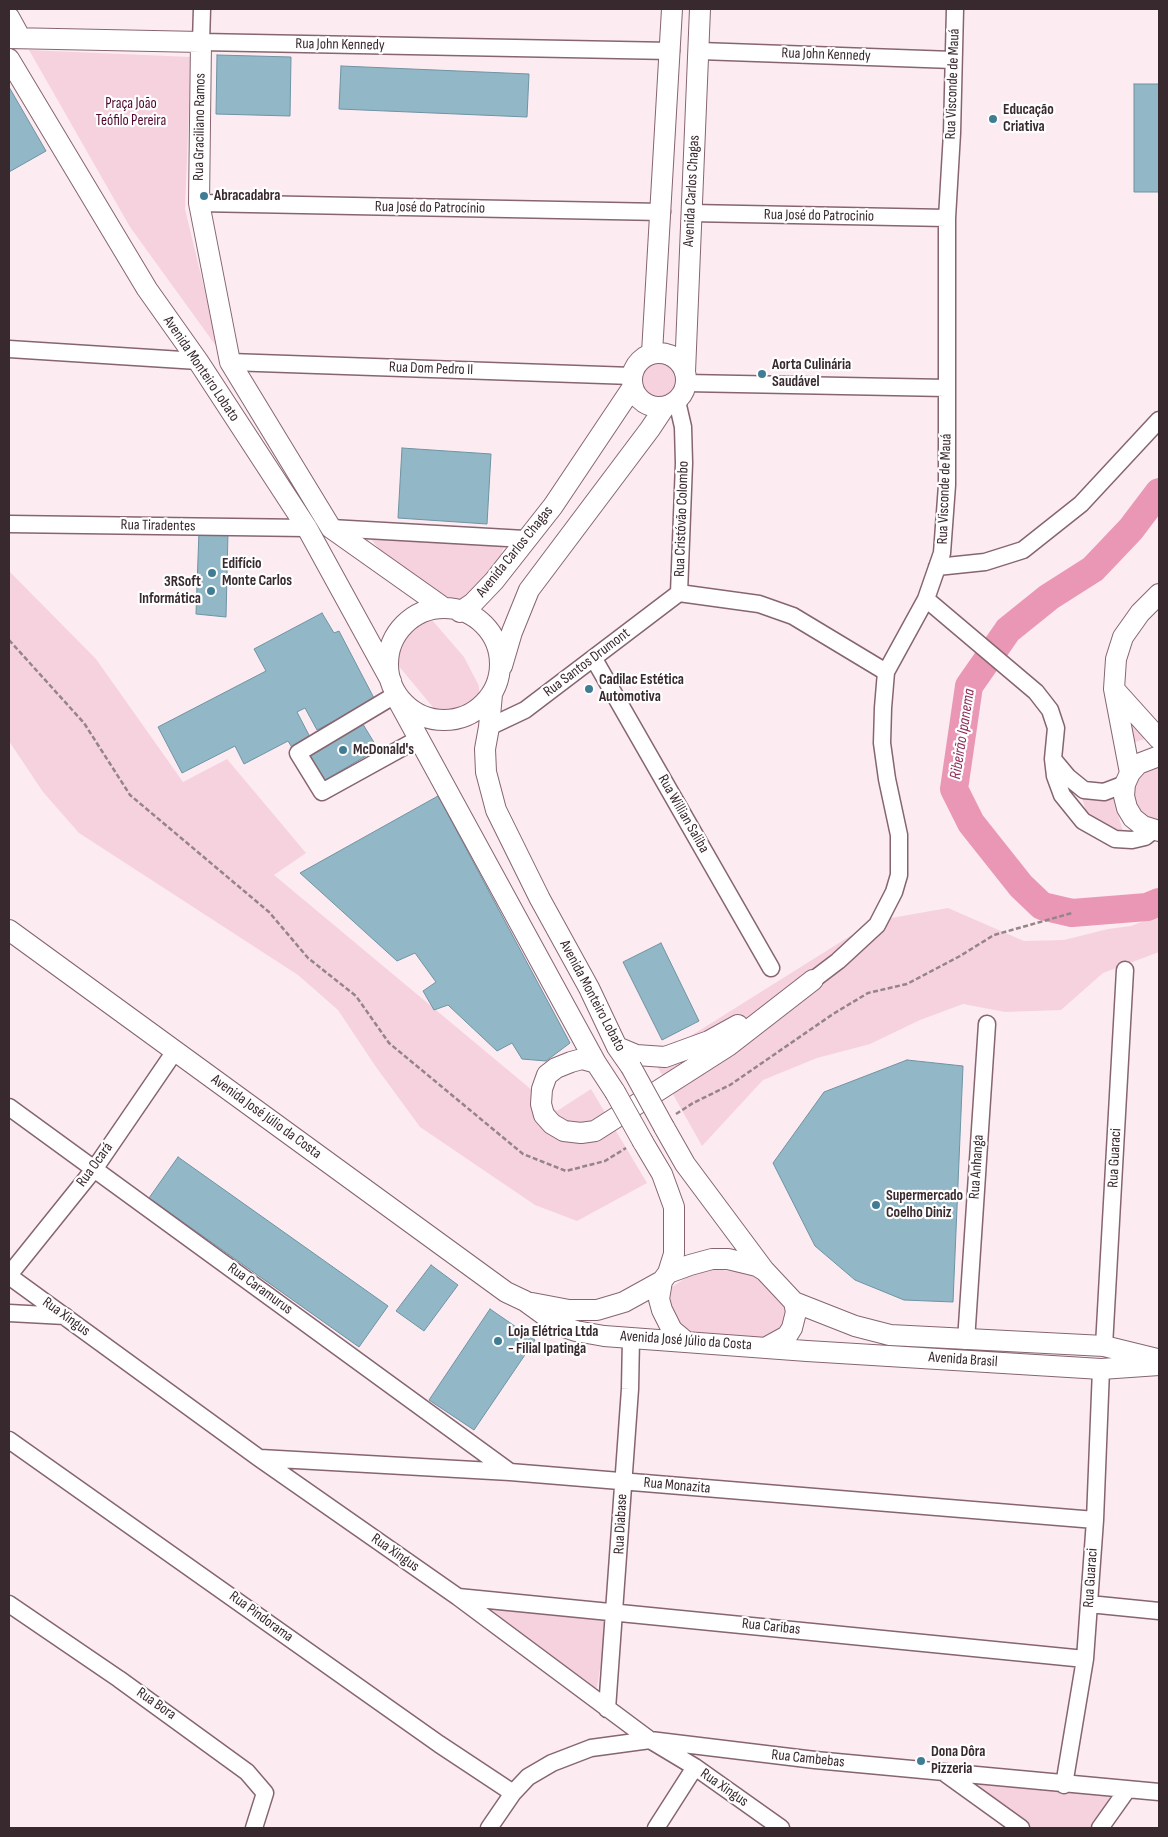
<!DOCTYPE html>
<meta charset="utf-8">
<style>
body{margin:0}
#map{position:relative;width:1168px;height:1837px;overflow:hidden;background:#fcecf1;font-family:"Sofia Sans Condensed",sans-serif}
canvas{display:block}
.frame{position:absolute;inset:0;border:10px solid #38292e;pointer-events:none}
</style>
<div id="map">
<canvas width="1168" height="1837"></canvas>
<div class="frame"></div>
</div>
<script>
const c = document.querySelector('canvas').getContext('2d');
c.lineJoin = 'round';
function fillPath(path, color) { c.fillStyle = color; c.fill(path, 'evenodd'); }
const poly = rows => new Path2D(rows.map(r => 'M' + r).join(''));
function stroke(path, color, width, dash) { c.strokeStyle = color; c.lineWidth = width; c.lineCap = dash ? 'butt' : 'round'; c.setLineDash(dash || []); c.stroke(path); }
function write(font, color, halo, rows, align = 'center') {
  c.font = font + ' "Sofia Sans Condensed",sans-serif'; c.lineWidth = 4.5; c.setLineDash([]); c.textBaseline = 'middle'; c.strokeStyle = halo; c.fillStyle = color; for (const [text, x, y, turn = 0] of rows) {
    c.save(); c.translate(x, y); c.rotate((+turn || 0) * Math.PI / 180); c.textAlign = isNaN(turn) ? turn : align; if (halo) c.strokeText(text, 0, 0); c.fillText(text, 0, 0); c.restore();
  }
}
const green = poly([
 [29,50,191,57,185,209,219,350,130,227],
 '637 381a21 21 0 1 1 42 0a21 21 0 1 1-42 0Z',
 [368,535,504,546,497,567,484,587,457,603,450,603,384,556],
 [9,571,96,659,183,782,227,759,306,853,274,875,557,1111,591,1089,647,1183,577,1221,535,1205,420,1127,376,1067,338,1010,298,975,79,833,43,792,9,741],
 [422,619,432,620,464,657,479,686,479,699,456,714,437,712,392,658,396,645,404,634],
 [1125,703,1153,736,1130,744],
 [1159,762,1159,825,1143,819,1132,801,1134,780,1140,771],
 [1118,795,1116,807,1123,832,1100,822,1086,811,1082,798],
 [948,908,1024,941,1064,940,1108,929,1131,926,1159,915,1159,952,1103,973,1061,1010,1005,1012,963,1004,920,1020,870,1044,817,1058,763,1080,702,1146,652,1057,654,1059,874,921],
 [712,1269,741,1272,764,1279,786,1306,788,1318,783,1332,768,1339,690,1334,681,1325,672,1308,670,1300,672,1287,693,1273],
 [485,1608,609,1617,596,1692],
 [966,1782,1117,1793,1092,1828,1032,1828]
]);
const river = poly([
 [1159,492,1131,529,1093,569,1049,597,1008,630,969,686,954,789,971,823,1021,886,1042,906,1072,913,1147,907,1159,902]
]);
const building = poly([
 [217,55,291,57,290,116,216,114,217,55],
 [341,66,529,74,527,117,339,109,341,66],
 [1134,84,1159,84,1159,192,1134,192,1134,84],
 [9,87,46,151,9,172,9,87],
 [402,448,491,454,487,524,398,518,402,448],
 [199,531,228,532,226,617,196,614,199,531],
 [322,613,334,633,339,631,375,700,317,730,305,708,297,712,311,739,293,749,288,741,244,764,235,746,182,773,158,727,266,671,254,649,322,613],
 [361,721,378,749,325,780,308,752,361,721],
 [438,796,570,1043,546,1061,522,1059,512,1043,497,1051,448,1005,434,1010,423,991,436,982,415,953,397,961,300,873,438,796],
 [661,943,699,1021,662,1040,623,962,661,943],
 [907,1060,963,1066,953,1302,904,1300,855,1280,815,1246,773,1163,824,1092,907,1060],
 [178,1157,388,1306,359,1347,149,1198,178,1157],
 [431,1265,458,1285,424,1331,396,1311,431,1265],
 [490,1309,535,1340,474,1430,429,1400,490,1309]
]);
const path = poly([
 [9,640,84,723,130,795,269,912,308,958,356,996,389,1043,523,1154,566,1171,605,1161,626,1148],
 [676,1114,693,1103,730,1085,833,1014,868,993,907,984,960,956,994,935,1072,913]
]);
const minor = poly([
 [202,9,201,42,671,51],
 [700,51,953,60],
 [199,203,662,212],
 [691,213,947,218],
 [9,349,198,361],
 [230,362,632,376],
 [686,383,947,388],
 [677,401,683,427,684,463,679,593],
 [9,524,307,528],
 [331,528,525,539],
 [937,567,985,562,1023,550,1081,504,1159,420],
 [679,593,759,604,793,616,886,672],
 [926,599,1036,692,1050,710,1056,728,1053,759,1055,776,1062,795,1083,821,1115,839,1132,840,1145,837,1154,830],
 [594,659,771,968],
 [395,695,298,753,322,792,418,739],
 [489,727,525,710,679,593],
 [1053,759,1068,777,1084,790,1104,792,1125,784],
 [813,980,838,961,877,925,894,892,899,875,899,835,887,779,882,743,883,708,886,672,926,599,942,553,947,485,947,218,952,133,955,9],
 [9,1107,510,1472],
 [9,1275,95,1168,175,1051],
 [9,1276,259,1458,458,1597,650,1740,695,1767,781,1828],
 [9,1313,65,1316],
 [966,1341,987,1024],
 [1104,1346,1125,970],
 [9,1440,439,1744,513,1793],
 [260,1458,510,1472,1095,1520],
 [458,1597,1085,1659],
 [9,1604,119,1679,247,1772,265,1793,254,1828],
 [1089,1604,1159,1611],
 [607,1709,630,1389,631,1338],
 [946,1774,1021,1828],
 [1064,1785,1085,1659,1095,1520,1101,1369],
 [489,1828,513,1793,528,1777,552,1763,591,1748,650,1740,815,1760,1159,1792],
 [656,1828,695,1767],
 [1100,1828,1127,1790]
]);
const major = poly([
 [9,17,20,37],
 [9,38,201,42,199,203,230,362,331,528,444,608],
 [9,59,147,289,198,361,307,528,391,681],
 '632 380a27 27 0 1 1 54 0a27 27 0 1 1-54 0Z',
 [652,353,672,9],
 [685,372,700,9],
 '388 664a56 56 0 1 1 112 0a56 56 0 1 1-112 0Z',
 [460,612,473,603,494,581,553,506,632,388],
 [502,666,512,632,529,590,650,429,664,408],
 [1114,689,1159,739],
 [492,694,489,727,485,749,486,772,496,810,540,899,589,988,617,1047,631,1067],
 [395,695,596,1063,615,1092],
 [1159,756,1138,764,1130,773,1125,784,1124,796,1127,808,1133,818,1143,826,1159,831],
 [1130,773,1114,689,1116,659,1123,637,1140,613,1159,594],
 [9,930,506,1292,525,1301,558,1325,576,1331,604,1336,807,1351,1101,1369,1159,1365],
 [617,1047,636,1055,665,1057,709,1041,738,1025],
 [596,1063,582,1059,571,1062,556,1068,547,1075,542,1089,541,1104,544,1115,552,1124,564,1131,581,1133,595,1131,728,1046,813,980],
 [664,1127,685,1164,764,1270],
 [643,1142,662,1174,674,1207,674,1254,668,1273],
 [794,1302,855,1326,890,1335,1104,1346,1157,1359],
 [532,1303,569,1310,597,1310,624,1302,662,1281],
 [684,1340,672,1330,662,1310,659,1299,662,1281,668,1273,690,1265,712,1259,728,1259,757,1266,765,1271,794,1302,796,1312,792,1328,787,1336,767,1347]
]);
const majorBridge = poly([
 [631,1067,664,1127],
 [615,1092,643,1142]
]);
const markers = [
 [993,119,5,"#407d94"],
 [204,196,5,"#407d94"],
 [762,374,5,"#407d94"],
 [212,573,5,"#407d94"],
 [211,591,5,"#407d94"],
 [589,689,5,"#407d94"],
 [343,750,5,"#407d94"],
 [876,1205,5,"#407d94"],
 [498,1341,5,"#407d94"],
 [921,1761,5,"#407d94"]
];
const streetNames = [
 ["Rua John Kennedy",340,45,1],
 ["Rua John Kennedy",826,55,2],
 ["Rua Visconde de Mauá",953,84,-88],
 ["Rua Graciliano Ramos",200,127,-89],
 ["Avenida Carlos Chagas",692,191,-87],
 ["Rua José do Patrocínio",430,208,1],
 ["Rua José do Patrocinio",819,216,1],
 ["Avenida Monteiro Lobato",201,369,56],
 ["Rua Dom Pedro II",431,369,2],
 ["Rua Visconde de Mauá",945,489,-88],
 ["Rua Cristóvão Colombo",682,519,-88],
 ["Rua Tiradentes",158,526,1],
 ["Avenida Carlos Chagas",515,552,-51],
 ["Rua Santos Drumont",587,663,-37],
 ["Rua Willian Saliba",683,814,60],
 ["Avenida Monteiro Lobato",592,996,62],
 ["Avenida José Júlio da Costa",266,1117,36],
 ["Rua Guaraci",1115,1158,-87],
 ["Rua Ocará",95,1165,-54],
 ["Rua Anhanga",977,1167,-86],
 ["Rua Caramurus",260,1289,36],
 ["Rua Xingus",66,1317,36],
 ["Avenida José Júlio da Costa",686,1341,4],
 ["Avenida Brasil",963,1360,4],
 ["Rua Monazita",677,1486,5],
 ["Rua Diabase",621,1524,-87],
 ["Rua Xingus",395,1553,35],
 ["Rua Guaraci",1091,1578,-86],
 ["Rua Pindorama",261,1617,36],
 ["Rua Caribas",771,1627,6],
 ["Rua Bora",156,1704,35],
 ["Rua Cambebas",808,1759,6],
 ["Rua Xingus",724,1788,35]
];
const parkNames = [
 ["Praça João",131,104],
 ["Teófilo Pereira",131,121]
];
const poiNames = [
 ["Educação",1003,110],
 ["Criativa",1003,127],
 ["Abracadabra",214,196],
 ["Aorta Culinária",772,365],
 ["Saudável",772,382],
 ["Edifício",222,564],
 ["Monte Carlos",222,581],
 ["3RSoft",201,582,"right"],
 ["Informática",201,599,"right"],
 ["Cadilac Estética",599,680],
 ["Automotiva",599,697],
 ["McDonald's",353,750],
 ["Supermercado",886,1196],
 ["Coelho Diniz",886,1213],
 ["Loja Elétrica Ltda",508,1332],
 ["- Filial Ipatinga",508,1349],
 ["Dona Dôra",931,1752],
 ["Pizzeria",931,1769]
];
const waterNames = [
 ["Ribeirão Ipanema",963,734,-81]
];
fillPath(green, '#f6d2de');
stroke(river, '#ea97b6', 28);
fillPath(building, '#92b8c7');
stroke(building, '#6e93a2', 1);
stroke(minor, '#866570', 19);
stroke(major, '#866570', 22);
stroke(path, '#95858a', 2.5, [5, 2.5]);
stroke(minor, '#fff', 16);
stroke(major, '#fff', 20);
stroke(majorBridge, '#866570', 22, []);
stroke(majorBridge, '#fff', 20);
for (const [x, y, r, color] of markers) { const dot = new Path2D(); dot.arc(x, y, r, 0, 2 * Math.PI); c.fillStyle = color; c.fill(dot); stroke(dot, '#fefefe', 2); }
write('15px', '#38292e', '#fefefe', streetNames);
write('15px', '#51072d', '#fefefe', parkNames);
write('bold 15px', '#38292e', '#fefefe', poiNames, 'left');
write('italic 16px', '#8e2e59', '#fefefe', waterNames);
</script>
